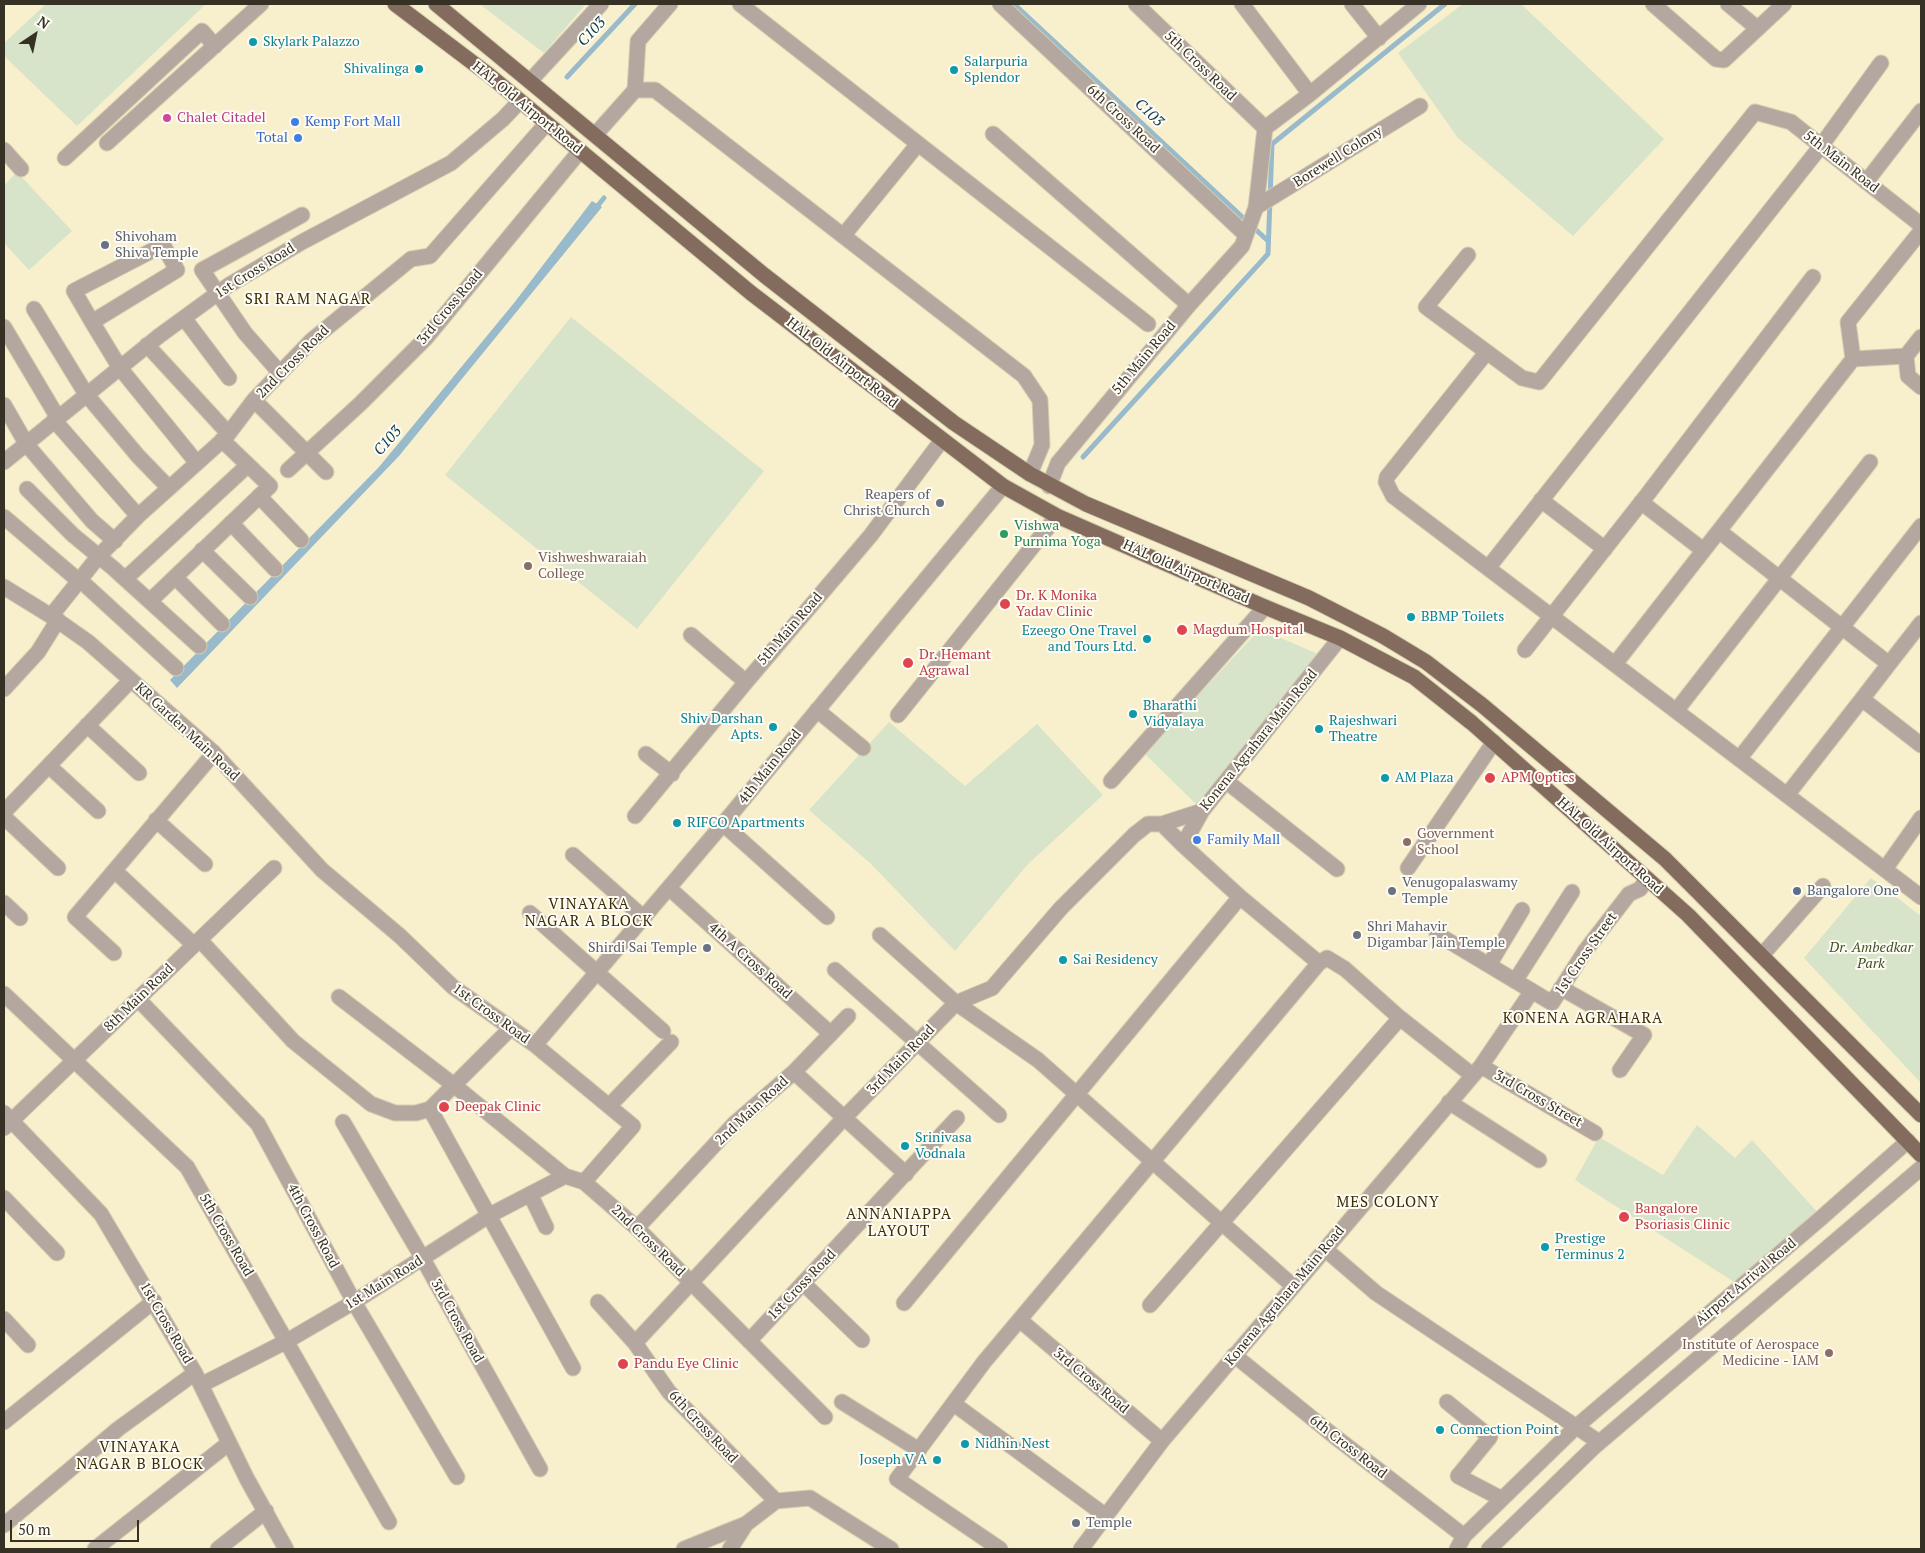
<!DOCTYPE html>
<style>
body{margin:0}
#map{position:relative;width:1925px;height:1553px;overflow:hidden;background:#f8efcd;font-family:"PT Serif",serif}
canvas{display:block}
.frame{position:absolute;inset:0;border:5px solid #353225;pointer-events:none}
.north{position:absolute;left:10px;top:10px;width:50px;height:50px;-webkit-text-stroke:4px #fefcf5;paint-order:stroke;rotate:34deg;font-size:14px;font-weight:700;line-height:20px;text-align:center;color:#353225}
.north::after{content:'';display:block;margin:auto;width:18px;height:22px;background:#353225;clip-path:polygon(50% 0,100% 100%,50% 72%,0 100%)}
.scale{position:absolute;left:10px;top:1520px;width:129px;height:22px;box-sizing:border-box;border:2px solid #353225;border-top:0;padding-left:6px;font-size:15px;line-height:18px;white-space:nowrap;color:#353225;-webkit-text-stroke:4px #fefcf5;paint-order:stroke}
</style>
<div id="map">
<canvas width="1925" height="1553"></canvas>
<div class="frame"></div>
<div class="north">N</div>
<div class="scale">50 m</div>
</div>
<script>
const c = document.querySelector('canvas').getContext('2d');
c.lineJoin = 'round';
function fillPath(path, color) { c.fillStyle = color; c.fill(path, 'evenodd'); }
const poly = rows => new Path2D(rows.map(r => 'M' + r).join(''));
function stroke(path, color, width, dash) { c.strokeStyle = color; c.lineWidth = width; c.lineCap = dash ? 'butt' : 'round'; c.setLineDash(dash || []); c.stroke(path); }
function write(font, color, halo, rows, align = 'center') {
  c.font = font + ' "PT Serif",serif'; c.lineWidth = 4; c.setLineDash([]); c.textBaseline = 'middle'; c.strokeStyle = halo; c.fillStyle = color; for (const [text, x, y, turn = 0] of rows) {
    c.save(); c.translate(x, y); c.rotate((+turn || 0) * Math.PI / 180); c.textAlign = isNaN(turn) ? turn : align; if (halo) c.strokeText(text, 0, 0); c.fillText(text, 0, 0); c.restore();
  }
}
const green = poly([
 [46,4,206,4,77,126,4,56,4,43],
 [484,4,586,4,544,53,482,6],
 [1463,4,1521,4,1664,139,1573,236,1458,138,1398,53],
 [17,172,72,231,29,270,4,243,4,185],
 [571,317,764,471,637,629,445,475],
 [1260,629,1318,654,1197,805,1144,753],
 [889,722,965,786,1037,724,1103,795,1028,864,955,951,870,863,809,810],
 [1871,878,1921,916,1921,1083,1804,958],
 [1697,1125,1735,1158,1752,1140,1819,1214,1734,1282,1575,1180,1599,1137,1663,1175]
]);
const water = poly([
 [592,201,602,207,399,456,177,688,170,680,379,467,514,303]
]);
const stream = poly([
 [1014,4,1268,241],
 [567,77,635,4],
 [595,209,604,198],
 [1083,457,1268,254,1272,144,1445,4]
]);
const minor = poly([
 [740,4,1148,324],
 [1000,4,1246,235],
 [1136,4,1265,128],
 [1242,4,1310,94],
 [1352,4,1379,38],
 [1653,4,1716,59,1724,60,1784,4],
 [1728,4,1757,28],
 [530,81,601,4],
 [635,90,655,90,1024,376,1040,400,1042,445,1030,474],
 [993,134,1189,305],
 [595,135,635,90,638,41,670,4],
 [107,143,261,4],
 [4,150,21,169],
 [65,158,202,31,215,46],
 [1866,182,1921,111],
 [1256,207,1420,106],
 [843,236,918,144],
 [1468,255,1426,307,1522,378,1539,382,1755,112,1791,122,1921,225],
 [34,309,86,394,138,456,169,488],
 [184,318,229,378],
 [92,322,177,270,163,245,74,291,92,322,120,368,197,463],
 [4,327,58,418],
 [1921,337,1906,356,1908,376,1921,387],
 [147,345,228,433],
 [1486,353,1387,477,1386,482,1393,496,1921,897],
 [1853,359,1906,356],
 [280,373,245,333,202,270,302,215],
 [254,400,326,472],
 [4,405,27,445,92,521,115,541],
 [54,420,138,516],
 [4,462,159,336,229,285,302,242,451,163,503,119,519,102],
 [288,470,360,404,426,338,580,151],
 [1049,486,1058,463,1189,305,1242,246,1256,207,1265,128,1310,94,1419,4],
 [27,489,73,535,113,568,199,646],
 [259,496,301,540],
 [1541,500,1605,549],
 [1641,502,1703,550],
 [4,517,79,581],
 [231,523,275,569],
 [1719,531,1889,664,1862,699,1921,745],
 [202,550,250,597],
 [1488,568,1821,146,1881,63],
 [175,577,222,624],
 [125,579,248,465],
 [80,580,176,668],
 [4,587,51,616,88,642,214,753,322,870,400,936,453,987,535,1045,633,1126,584,1182],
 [150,601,270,486,222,440],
 [51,616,98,557,138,516,226,437,254,400,312,340,411,259,430,256,546,124],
 [691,635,746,682],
 [1340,638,1202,811,1183,845,1240,897,1319,963,1327,958,1345,969,1400,1018,1472,1075],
 [1525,650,1647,495,1813,277],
 [1615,664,1853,359,1848,322,1921,231],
 [1889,664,1921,623],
 [4,689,38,652,58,620],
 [817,710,863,748],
 [1676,711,1870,462],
 [898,715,1057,516],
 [87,725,139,773],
 [646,754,672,774],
 [1739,759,1921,526],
 [49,766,98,811],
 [1111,781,1265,607],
 [1226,781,1337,869],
 [1787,795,1862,699],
 [4,812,131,680],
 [635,816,746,682,871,535,942,440],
 [4,817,58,868],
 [156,820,205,864],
 [723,824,827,917],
 [1162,824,1202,811],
 [573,855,643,917],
 [1408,868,1494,742],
 [1885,869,1921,818],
 [115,871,194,945],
 [669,888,831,1034],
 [4,903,20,918],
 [530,913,663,1031],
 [1437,934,1532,991],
 [880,935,956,1003,1038,1060,1293,1286],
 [200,940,293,1041,371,1104,395,1113,416,1113,430,1109,510,1029],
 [114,953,75,917,214,753],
 [1763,954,1823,886],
 [1489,965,1522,910],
 [835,970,999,1115],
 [1515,981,1572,892],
 [1561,988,1644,1035,1620,1070],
 [4,994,187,1167,389,1522],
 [339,997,455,1086,565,1176,584,1182,637,1228,825,1417],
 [138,999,258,1124,354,1302,457,1477],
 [535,1045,723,824,1003,486],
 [1481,1066,1595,1133],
 [794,1072,906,1174],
 [1449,1102,1539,1160],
 [610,1105,671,1042],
 [430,1109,573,1368],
 [4,1113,101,1214,195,1373,247,1479,286,1549],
 [343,1122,423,1259,540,1469],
 [4,1128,274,868],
 [530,1194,546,1227],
 [4,1198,57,1253],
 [637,1228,734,1124,794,1072,848,1016],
 [1325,1249,1376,1293,1599,1442],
 [803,1283,862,1340],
 [598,1302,635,1343,669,1392,776,1501],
 [904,1303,1240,897],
 [1150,1305,1400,1018],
 [4,1319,28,1345],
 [1021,1321,1162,1441],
 [749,1341,957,1118],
 [635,1343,844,1118,956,1003,992,988,1061,908,1134,835,1148,824,1162,824,1183,845],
 [1234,1355,1334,1436,1464,1536],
 [201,1385,287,1341,354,1302,488,1216,565,1176],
 [842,1402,919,1450],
 [1447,1402,1490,1437,1458,1476,1502,1499],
 [954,1404,1106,1516],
 [4,1422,154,1301],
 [776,1501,810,1498,891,1549],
 [4,1525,118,1429,195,1373],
 [95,1549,229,1443],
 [218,1549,266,1511],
 [684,1549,746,1524,776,1501],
 [730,1549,746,1524],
 [1000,1549,897,1479,984,1362,1319,963],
 [1081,1549,1162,1441,1481,1066,1532,991,1552,1003,1585,951,1629,894,1640,889,1647,879],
 [1457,1549,1464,1536,1577,1426,1820,1219,1908,1141],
 [1489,1549,1594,1447,1921,1168]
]);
const major = poly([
 [395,4,489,75,751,293,1003,486,1057,516,1265,607,1340,638,1414,677,1472,723,1688,915,1921,1155],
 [436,4,764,275,954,423,1030,474,1086,504,1309,598,1383,636,1426,662,1482,705,1665,859,1921,1115]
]);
const markers = [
 [253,42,5,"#0f9aa8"],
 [419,69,5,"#0f9aa8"],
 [954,70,5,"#0f9aa8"],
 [167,118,5,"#d1479c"],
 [295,122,5,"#3f7fe0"],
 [298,138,5,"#3f7fe0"],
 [105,245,5,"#6b7280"],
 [940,503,5,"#6b7280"],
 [1004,534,5,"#2e9e5b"],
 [528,566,5,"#8d6e63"],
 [1005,604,6,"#e0444e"],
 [1411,617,5,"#0f9aa8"],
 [1182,630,6,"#e0444e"],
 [1147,639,5,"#0f9aa8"],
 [908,663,6,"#e0444e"],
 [1133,714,5,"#0f9aa8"],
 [773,727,5,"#0f9aa8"],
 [1319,729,5,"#0f9aa8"],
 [1385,778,5,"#0f9aa8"],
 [1490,778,6,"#e0444e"],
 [677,823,5,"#0f9aa8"],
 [1197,840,5,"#3f7fe0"],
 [1407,842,5,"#8d6e63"],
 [1392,891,5,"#6b7280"],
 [1797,891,5,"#5c6f8a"],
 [1357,935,5,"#6b7280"],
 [707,948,5,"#6b7280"],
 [1063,960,5,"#0f9aa8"],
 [444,1107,6,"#e0444e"],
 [905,1146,5,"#0f9aa8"],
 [1624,1217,6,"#e0444e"],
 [1545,1247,5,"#0f9aa8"],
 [1829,1353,5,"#8d6e63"],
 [623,1364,6,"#e0444e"],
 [1440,1430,5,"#0f9aa8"],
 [965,1444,5,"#0f9aa8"],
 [937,1460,5,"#0f9aa8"],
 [1076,1523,5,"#6b7280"]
];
const cultureNames = [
 ["Skylark Palazzo",263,42],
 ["Salarpuria",964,62],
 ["Splendor",964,78],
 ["Shivalinga",409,69,"right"],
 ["BBMP Toilets",1421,617],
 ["Ezeego One Travel",1137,631,"right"],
 ["and Tours Ltd.",1137,647,"right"],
 ["Bharathi",1143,706],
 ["Vidyalaya",1143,722],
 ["Shiv Darshan",763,719,"right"],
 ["Apts.",763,735,"right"],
 ["Rajeshwari",1329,721],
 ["Theatre",1329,737],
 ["AM Plaza",1395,778],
 ["RIFCO Apartments",687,823],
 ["Sai Residency",1073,960],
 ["Srinivasa",915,1138],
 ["Vodnala",915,1154],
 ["Prestige",1555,1239],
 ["Terminus 2",1555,1255],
 ["Connection Point",1450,1430],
 ["Nidhin Nest",975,1444],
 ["Joseph V A",927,1460,"right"]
];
const streetNames = [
 ["5th Cross Road",1200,66,44],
 ["HAL Old Airport Road",527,108,39],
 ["6th Cross Road",1123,119,43],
 ["Borewell Colony",1338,157,-32],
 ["5th Main Road",1841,162,38],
 ["1st Cross Road",255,271,-32],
 ["3rd Cross Road",450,307,-50],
 ["5th Main Road",1144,358,-50],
 ["2nd Cross Road",293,362,-45],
 ["HAL Old Airport Road",842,363,38],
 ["HAL Old Airport Road",1186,572,24],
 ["5th Main Road",790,629,-49],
 ["KR Garden Main Road",187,732,43],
 ["Konena Agrahara Main Road",1259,740,-51],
 ["4th Main Road",770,767,-51],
 ["HAL Old Airport Road",1610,846,42],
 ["1st Cross Street",1586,954,-55],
 ["4th A Cross Road",750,961,42],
 ["8th Main Road",139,998,-44],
 ["1st Cross Road",491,1014,36],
 ["3rd Main Road",901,1060,-46],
 ["3rd Cross Street",1538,1099,30],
 ["2nd Main Road",752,1111,-43],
 ["4th Cross Road",313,1226,62],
 ["5th Cross Road",226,1235,60],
 ["2nd Cross Road",648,1241,44],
 ["Airport Arrival Road",1746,1282,-40],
 ["1st Main Road",384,1283,-32],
 ["1st Cross Road",802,1285,-46],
 ["Konena Agrahara Main Road",1285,1296,-50],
 ["3rd Cross Road",457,1321,61],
 ["1st Cross Road",166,1323,60],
 ["3rd Cross Road",1091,1381,40],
 ["6th Cross Road",703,1427,47],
 ["6th Cross Road",1348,1447,38]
];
const hotelNames = [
 ["Chalet Citadel",177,118]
];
const shopNames = [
 ["Kemp Fort Mall",305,122],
 ["Total",288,138,"right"],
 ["Family Mall",1207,840]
];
const worshipNames = [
 ["Shivoham",115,237],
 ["Shiva Temple",115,253],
 ["Reapers of",930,495,"right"],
 ["Christ Church",930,511,"right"],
 ["Venugopalaswamy",1402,883],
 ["Temple",1402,899],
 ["Shri Mahavir",1367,927],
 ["Digambar Jain Temple",1367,943],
 ["Shirdi Sai Temple",697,948,"right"],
 ["Temple",1086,1523]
];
const leisureNames = [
 ["Vishwa",1014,526],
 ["Purnima Yoga",1014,542]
];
const educationNames = [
 ["Vishweshwaraiah",538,558],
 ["College",538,574],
 ["Government",1417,834],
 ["School",1417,850],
 ["Institute of Aerospace",1819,1345,"right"],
 ["Medicine - IAM",1819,1361,"right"]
];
const healthNames = [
 ["Dr. K Monika",1016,596],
 ["Yadav Clinic",1016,612],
 ["Magdum Hospital",1193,630],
 ["Dr. Hemant",919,655],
 ["Agrawal",919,671],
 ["APM Optics",1501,778],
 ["Deepak Clinic",455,1107],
 ["Bangalore",1635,1209],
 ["Psoriasis Clinic",1635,1225],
 ["Pandu Eye Clinic",634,1364]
];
const serviceNames = [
 ["Bangalore One",1807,891]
];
const parkNames = [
 ["Dr. Ambedkar",1871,948],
 ["Park",1871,964]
];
const waterNames = [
 ["C103",592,32,-47],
 ["C103",1149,113,43],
 ["C103",388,441,-49]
];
const neighbourhoodNames = [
 ["SRI RAM NAGAR",308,300],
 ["VINAYAKA",589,905],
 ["NAGAR A BLOCK",589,922],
 ["KONENA AGRAHARA",1583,1019],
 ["MES COLONY",1388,1203],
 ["ANNANIAPPA",899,1215],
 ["LAYOUT",899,1232],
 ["VINAYAKA",140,1448],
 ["NAGAR B BLOCK",140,1465]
];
fillPath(green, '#d7e4c9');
fillPath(water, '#98baca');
stroke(stream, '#98baca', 5);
stroke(minor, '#d5cdaf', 17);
stroke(major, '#d5cdaf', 17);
stroke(minor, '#b4a79f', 15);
stroke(major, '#836b5e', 15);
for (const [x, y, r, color] of markers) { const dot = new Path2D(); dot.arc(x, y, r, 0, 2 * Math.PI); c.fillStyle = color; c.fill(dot); stroke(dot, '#fefcf5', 2); }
write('14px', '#0d838f', '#fefcf5', cultureNames, 'left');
write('14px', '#353225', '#fefcf5', streetNames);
write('14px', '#b23c85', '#fefcf5', hotelNames, 'left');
write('14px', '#366cbe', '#fefcf5', shopNames, 'left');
write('14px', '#5b616d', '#fefcf5', worshipNames, 'left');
write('14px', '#27864d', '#fefcf5', leisureNames, 'left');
write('14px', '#785e54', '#fefcf5', educationNames, 'left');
write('14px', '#be3a42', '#fefcf5', healthNames, 'left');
write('14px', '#4e5e75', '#fefcf5', serviceNames, 'left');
write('italic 14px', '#3f5123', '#fefcf5', parkNames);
write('italic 15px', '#0a3b4d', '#fefcf5', waterNames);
c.letterSpacing = '1px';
write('15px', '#392d02', '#fefcf5', neighbourhoodNames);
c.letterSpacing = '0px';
</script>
